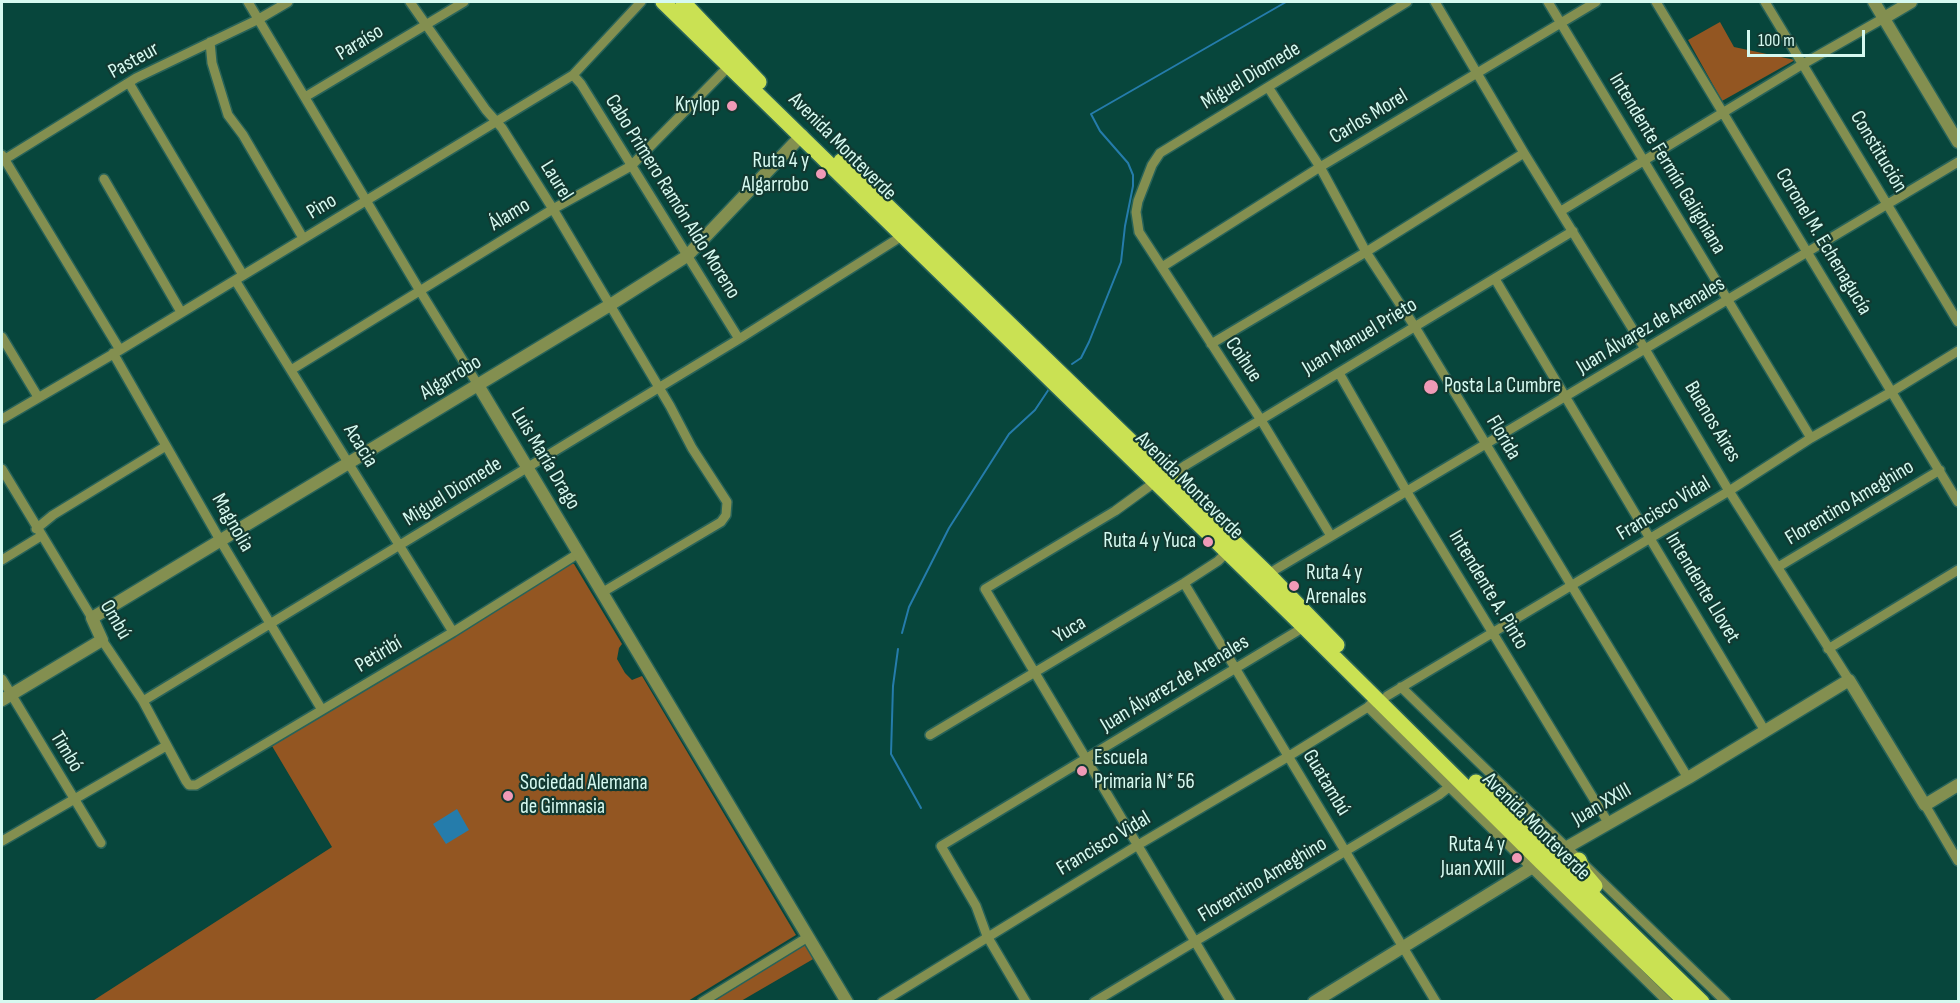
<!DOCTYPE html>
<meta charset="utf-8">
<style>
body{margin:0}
#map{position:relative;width:1960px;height:1003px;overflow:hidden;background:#07463c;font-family:"Sofia Sans Condensed",sans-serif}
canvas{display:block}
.frame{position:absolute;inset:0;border:3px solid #d6f9f0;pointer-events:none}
.scale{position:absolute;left:1747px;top:30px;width:118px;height:27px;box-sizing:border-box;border:3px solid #d6f9f0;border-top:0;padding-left:8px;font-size:18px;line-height:21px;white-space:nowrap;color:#d6f9f0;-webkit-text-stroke:4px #123931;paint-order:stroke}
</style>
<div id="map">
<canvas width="1960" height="1003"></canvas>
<div class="frame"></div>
<div class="scale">100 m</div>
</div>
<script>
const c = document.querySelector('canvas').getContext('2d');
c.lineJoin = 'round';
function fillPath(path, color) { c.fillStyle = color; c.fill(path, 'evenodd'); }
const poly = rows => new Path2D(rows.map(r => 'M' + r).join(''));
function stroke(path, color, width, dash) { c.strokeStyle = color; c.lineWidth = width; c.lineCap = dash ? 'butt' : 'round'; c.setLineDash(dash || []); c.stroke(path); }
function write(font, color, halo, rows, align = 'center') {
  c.font = font + ' "Sofia Sans Condensed",sans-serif'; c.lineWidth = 4.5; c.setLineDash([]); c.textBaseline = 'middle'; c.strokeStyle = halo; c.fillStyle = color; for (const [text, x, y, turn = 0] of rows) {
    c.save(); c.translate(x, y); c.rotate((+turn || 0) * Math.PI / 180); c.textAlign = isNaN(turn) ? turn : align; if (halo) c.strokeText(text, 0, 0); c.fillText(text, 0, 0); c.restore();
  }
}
const green = poly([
 [1720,22,1734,47,1795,60,1722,101,1688,40],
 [569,563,574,564,622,644,619,648,617,659,625,673,632,680,642,676,796,935,688,1001,91,1002,332,847,272,746],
 [806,941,815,958,741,1001,706,1002]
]);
const water = poly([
 [457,809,469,830,446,844,433,824]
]);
const stream = poly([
 [1072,364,1081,358,1089,342,1121,262,1125,226,1133,186,1133,175,1128,163,1100,131,1091,114,1286,2],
 [902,633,909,607,949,528,1009,434,1035,410,1049,389],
 [898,649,893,686,891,754,921,808]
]);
const minor = poly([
 [248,2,420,291,478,385],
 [410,2,486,110,502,128,553,209,670,406,692,448,727,502,726,515,721,522,603,592],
 [1435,2,1524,153,1645,349,1729,491,1849,680],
 [1548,2,1811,438],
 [1656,2,1958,502],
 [1765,2,1958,322],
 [210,42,212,63,228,115,243,135,303,238],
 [573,75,581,84,739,339],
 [129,83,243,275],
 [1268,87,1320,167,1366,252,1415,327,1688,778],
 [305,97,464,2],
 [2,155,120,350],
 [2,161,136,78,259,19,288,2],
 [104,179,181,312],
 [1561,211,1803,64,1884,18],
 [1162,267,1320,167,1596,2],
 [1495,279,1765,731],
 [235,280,453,632],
 [2,337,38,397],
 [1211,344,1366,252,1524,153],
 [113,353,220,540,322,710],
 [291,370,553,209,631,166,729,66],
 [1339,373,1407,492,1609,824],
 [2,419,120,350,573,75,641,2],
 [2,469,92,618],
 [1168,478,1186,465,1573,231],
 [1155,482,1115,511,985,589,1231,1002],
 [36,529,53,515,166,446],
 [1331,536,1261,420,1139,232,1136,212,1138,201,1152,165,1160,153,1407,2],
 [2,560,41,536],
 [1778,567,1940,470],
 [1268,574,1958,162],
 [1184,583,1436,1002],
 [102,640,143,701,186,781,189,785,196,785,453,632,579,553],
 [1828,649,1958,570],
 [2,679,101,843],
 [1401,687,1726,1002],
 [1387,696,1729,491,1811,438,1893,391,1958,351],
 [143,701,739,339,902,236],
 [1368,707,1668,1002],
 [930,735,1184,583,1218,561,1227,552],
 [1925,805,1958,861],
 [2,841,166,746],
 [702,1002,808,937],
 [882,1002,1138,845,1289,756,1368,707,1376,699],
 [1026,1002,987,936,976,906,941,846,1304,627],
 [1094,1002,1439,795,1449,787]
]);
const tertiary = poly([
 [1874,2,1958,142],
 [1884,18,1911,2],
 [478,385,847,1002],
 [2,700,102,640,92,618,610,305,687,256,802,135],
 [1314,1002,1541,862,1688,778,1849,680,1925,805,1958,785]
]);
const primary = poly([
 [663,2,1304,627,1541,862,1686,1002],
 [683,2,759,82],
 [841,161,1268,574,1337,645],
 [1476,782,1702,1002],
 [1579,860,1584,873,1595,886]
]);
const markers = [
 [732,106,6,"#f09ab7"],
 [821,174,6,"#f09ab7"],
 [1431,387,8,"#f09ab7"],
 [1208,542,6,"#f09ab7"],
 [1294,586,6,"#f09ab7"],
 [1082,771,6,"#f09ab7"],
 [508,796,6,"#f09ab7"],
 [1517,858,6,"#f09ab7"]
];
const streetNames = [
 ["Paraíso",360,43,-31],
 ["Pasteur",134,61,-29],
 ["Miguel Diomede",1251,76,-31],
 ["Carlos Morel",1369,117,-31],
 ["Avenida Monteverde",842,147,45],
 ["Constitución",1878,152,59],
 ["Intendente Fermín Galigniana",1667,164,59],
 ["Laurel",556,181,58],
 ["Cabo Primero Ramón Aldo Moreno",672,197,58],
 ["Pino",322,207,-31],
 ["Álamo",510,215,-31],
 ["Coronel M. Echenagucía",1823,242,59],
 ["Juan Álvarez de Arenales",1651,326,-31],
 ["Juan Manuel Prieto",1360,337,-31],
 ["Coihue",1243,360,56],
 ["Algarrobo",451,378,-31],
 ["Buenos Aires",1712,422,59],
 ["Florida",1503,438,59],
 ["Acacia",360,446,58],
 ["Luis María Drago",545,459,59],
 ["Avenida Monteverde",1189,486,45],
 ["Miguel Diomede",453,492,-32],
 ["Florentino Ameghino",1850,503,-31],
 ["Francisco Vidal",1664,509,-31],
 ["Magnolia",232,523,60],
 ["Intendente Llovet",1702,588,59],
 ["Intendente A. Pinto",1488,590,59],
 ["Ombú",115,620,60],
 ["Yuca",1070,630,-31],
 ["Petiribí",379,655,-31],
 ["Juan Álvarez de Arenales",1175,684,-31],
 ["Timbó",66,752,59],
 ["Guatambú",1326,783,59],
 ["Juan XXIII",1602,805,-30],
 ["Avenida Monteverde",1536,827,45],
 ["Francisco Vidal",1104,844,-31],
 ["Florentino Ameghino",1263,880,-31]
];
const poiNames = [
 ["Krylop",720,106],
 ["Ruta 4 y",809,162],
 ["Algarrobo",809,186],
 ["Posta La Cumbre",1444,387,"left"],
 ["Ruta 4 y Yuca",1196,542],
 ["Ruta 4 y",1306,574,"left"],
 ["Arenales",1306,598,"left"],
 ["Escuela",1094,759,"left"],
 ["Primaria N* 56",1094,783,"left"],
 ["Sociedad Alemana",520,784,"left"],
 ["de Gimnasia",520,808,"left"],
 ["Ruta 4 y",1505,846],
 ["Juan XXIII",1505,870]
];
fillPath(green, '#935622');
fillPath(water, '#257cab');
stroke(stream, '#257cab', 2);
stroke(minor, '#286359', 12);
stroke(tertiary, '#286359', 15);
stroke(primary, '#286359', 18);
stroke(minor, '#838f50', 9);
stroke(tertiary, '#838f50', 12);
stroke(primary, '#cae153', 15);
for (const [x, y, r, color] of markers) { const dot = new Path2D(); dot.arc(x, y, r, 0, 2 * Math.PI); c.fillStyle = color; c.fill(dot); stroke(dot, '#123931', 2); }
write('21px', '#d6f9f0', '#123931', streetNames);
write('21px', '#d6f9f0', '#123931', poiNames, 'right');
</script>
